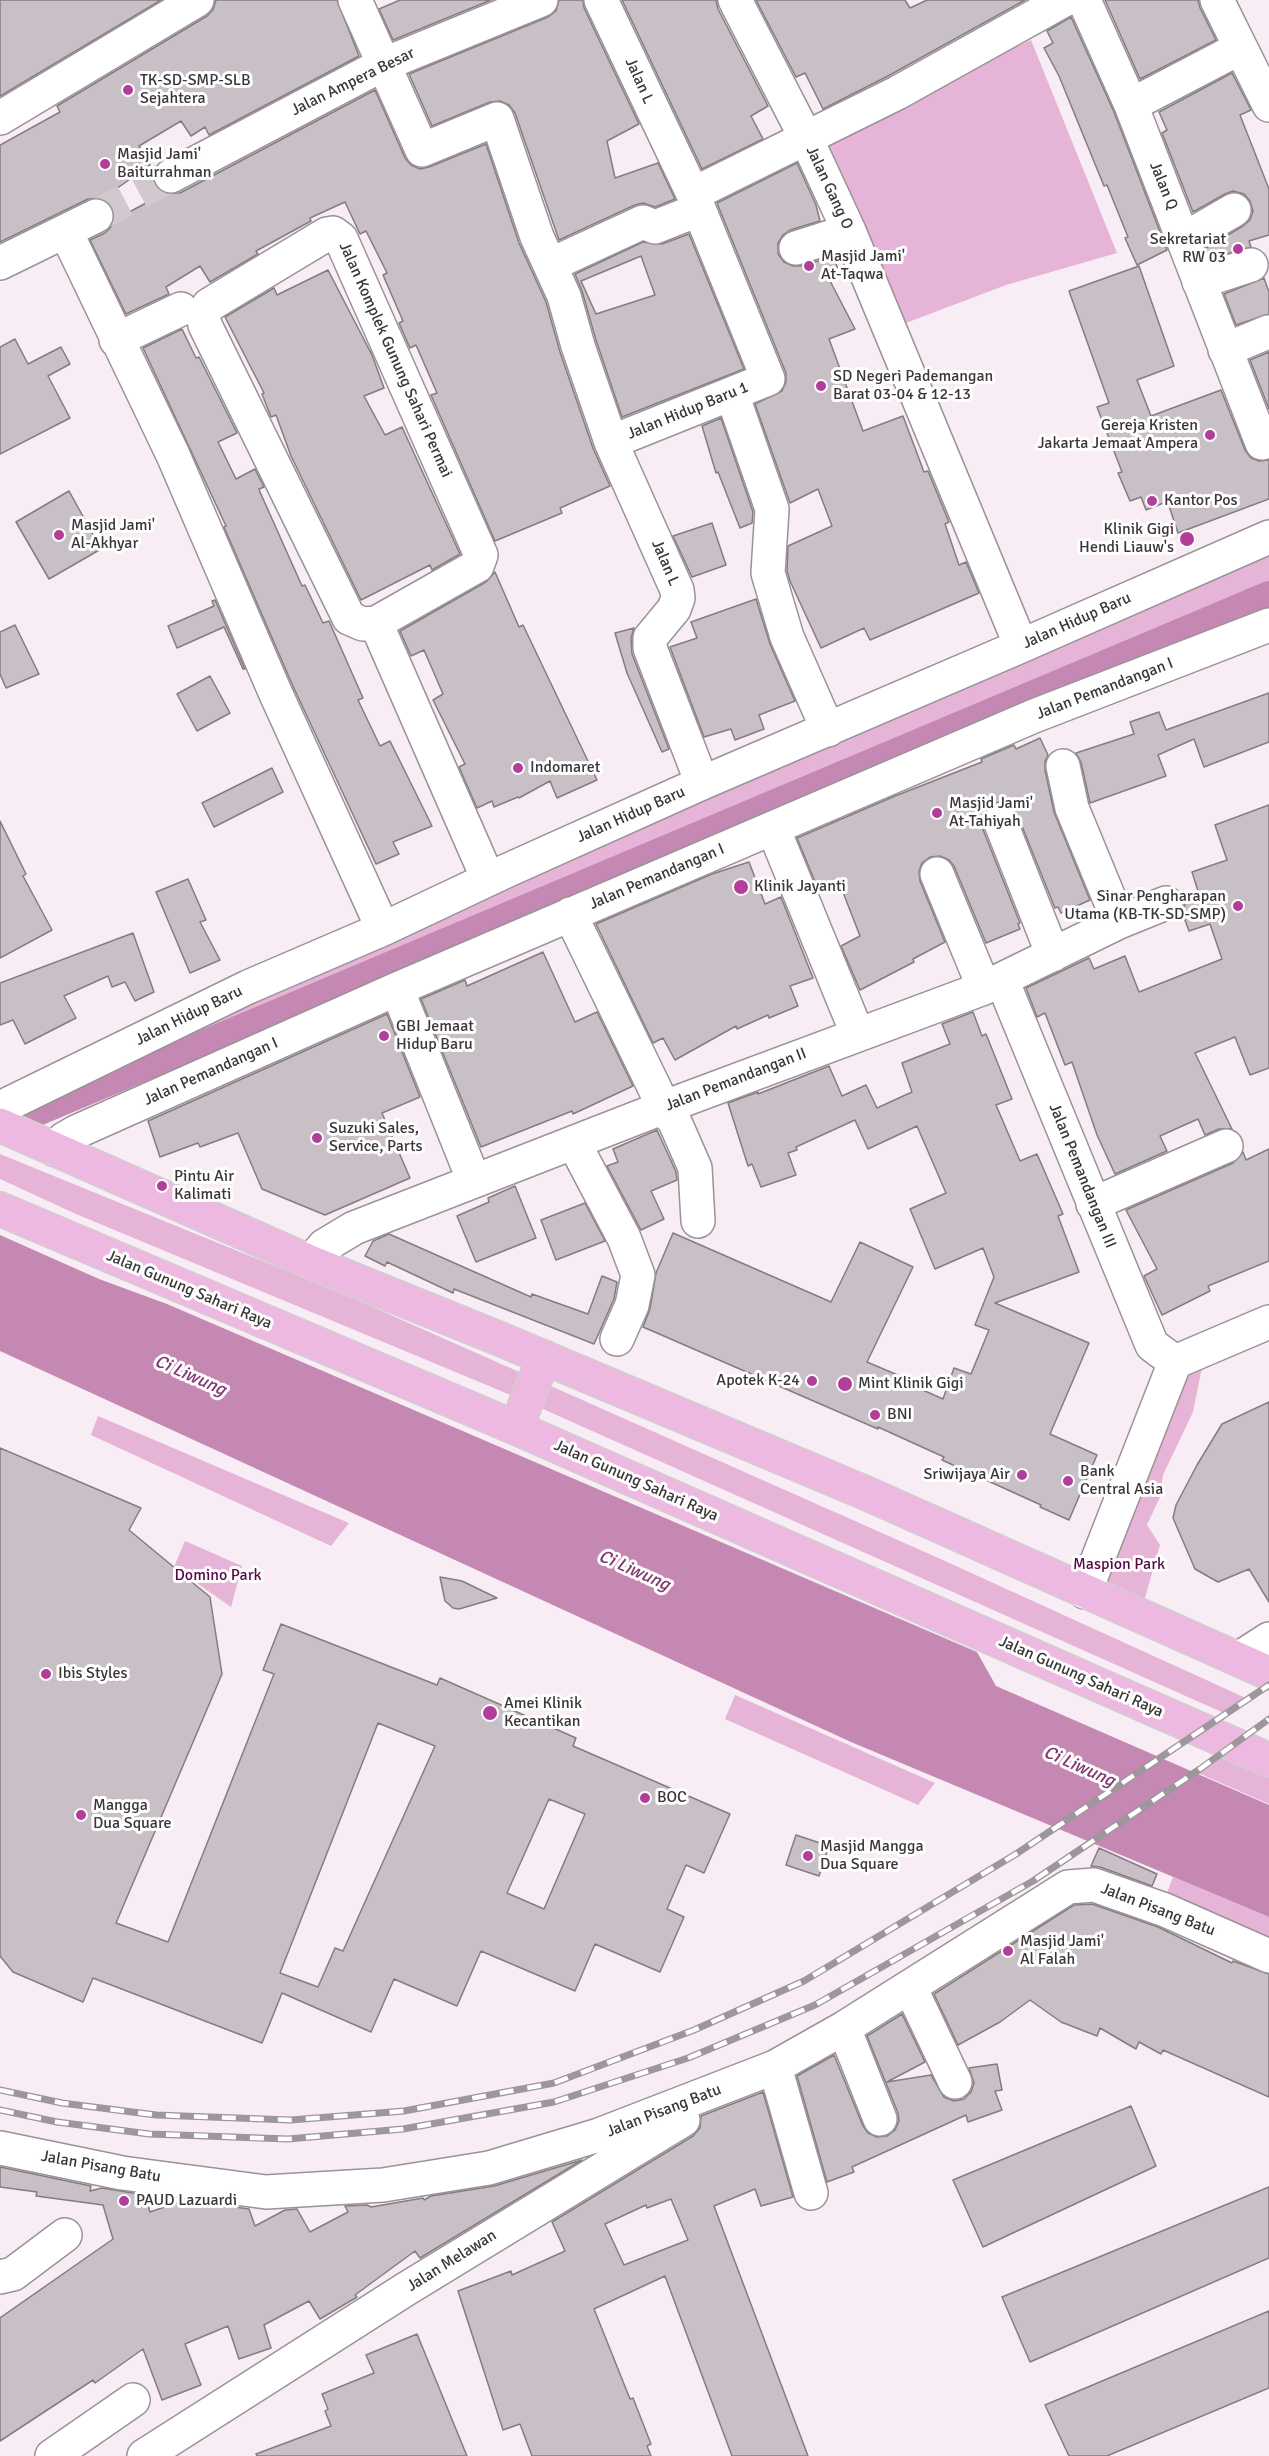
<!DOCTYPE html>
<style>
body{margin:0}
canvas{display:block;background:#f8edf4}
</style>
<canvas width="1269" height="2456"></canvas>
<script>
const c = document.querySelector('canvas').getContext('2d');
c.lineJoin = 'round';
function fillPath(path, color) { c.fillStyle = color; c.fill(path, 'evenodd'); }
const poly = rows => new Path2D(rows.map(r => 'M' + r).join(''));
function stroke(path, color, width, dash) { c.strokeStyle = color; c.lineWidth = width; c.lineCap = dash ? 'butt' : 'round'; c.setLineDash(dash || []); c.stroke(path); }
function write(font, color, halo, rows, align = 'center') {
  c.font = font + ' Signika,sans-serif'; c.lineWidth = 6; c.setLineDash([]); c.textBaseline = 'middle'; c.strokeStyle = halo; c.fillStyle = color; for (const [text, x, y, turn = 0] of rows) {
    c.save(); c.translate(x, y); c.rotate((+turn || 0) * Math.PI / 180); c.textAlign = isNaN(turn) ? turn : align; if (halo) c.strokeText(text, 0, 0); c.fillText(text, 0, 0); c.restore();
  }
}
const green = poly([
 [1031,40,1117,253,1006,285,906,323,824,136],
 [1269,537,1269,596,926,738,4,1128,0,1108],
 [0,1154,348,1296,945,1561,1248,1699,1226,1714,525,1401,76,1214,0,1179],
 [1203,1362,1193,1412,1163,1475,1160,1497,1147,1525,1160,1545,1140,1615,1073,1586,1167,1367],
 [98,1416,349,1523,331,1546,91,1435],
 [185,1541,242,1566,231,1607,174,1567],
 [735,1695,935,1783,918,1805,725,1719],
 [1234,1745,1269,1760,1269,1804,1196,1772],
 [1173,1877,1269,1917,1269,1946,1164,1901]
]);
const water = poly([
 [0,1235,99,1279,167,1304,977,1652,996,1686,1269,1805,1269,1917,851,1742,0,1351]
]);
const canal = poly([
 [21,1120,1269,594]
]);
const building = poly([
 [0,0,161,0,0,96,0,0],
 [216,0,337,0,359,56,209,135,205,127,191,136,181,121,139,146,150,165,102,199,88,199,0,242,0,145,60,112,57,106,207,16,213,10,216,0],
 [400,0,491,0,393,40,379,9,400,0],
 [559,0,583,0,584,8,639,124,607,141,615,178,658,163,675,199,655,207,643,203,635,205,559,240,515,113,509,105,500,101,490,102,432,126,409,74,548,17,556,11,559,0],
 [622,0,716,0,718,9,768,106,751,116,763,139,702,169,622,0],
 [756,0,905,0,910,8,927,0,1025,0,888,76,823,109,805,73,796,77,756,0],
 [1105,0,1198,0,1200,8,1216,40,1140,79,1105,0],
 [1071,17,1114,112,1167,250,1137,265,1125,238,1128,237,1107,185,1104,186,1059,76,1044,48,1053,43,1047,31,1071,17],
 [1232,73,1251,110,1240,115,1269,189,1269,235,1249,241,1251,247,1211,258,1206,248,1243,226,1250,220,1253,211,1250,201,1244,194,1233,191,1225,194,1193,212,1162,133,1167,130,1159,112,1232,73],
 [375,90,405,158,411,165,420,169,429,167,486,144,519,243,546,302,560,352,593,448,610,486,560,508,562,513,495,541,431,395,437,393,416,345,410,348,399,323,403,321,383,275,387,273,366,231,360,234,345,202,310,218,311,221,256,251,258,254,210,282,200,266,166,287,169,294,126,314,90,240,105,233,111,227,114,220,165,193,180,193,375,90],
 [797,163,816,205,820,221,790,230,783,235,778,243,778,254,784,262,793,266,802,266,834,256,839,274,828,277,855,329,829,339,863,431,903,416,924,472,928,471,949,522,945,524,959,565,966,562,979,593,870,640,864,628,821,648,790,581,787,571,788,546,832,526,818,489,790,503,755,404,782,391,786,382,786,373,717,203,797,163],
 [689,234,744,369,622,417,596,340,582,291,575,274,643,242,662,244,689,234],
 [641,256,655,295,596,314,581,281,641,256],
 [1139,266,1174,366,1137,380,1151,416,1221,390,1245,450,1251,458,1259,461,1269,460,1269,499,1178,533,1168,503,1166,502,1146,510,1141,497,1130,501,1118,473,1122,472,1097,407,1109,403,1069,291,1139,266],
 [328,270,372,355,384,388,364,396,385,435,402,427,460,554,432,570,430,565,361,600,291,456,276,415,271,417,262,394,264,393,225,317,274,288,277,295,328,270],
 [1264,278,1269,292,1269,314,1236,325,1224,294,1264,278],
 [182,329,196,358,199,357,237,433,218,442,236,479,255,469,264,487,259,489,260,492,302,586,305,585,323,623,329,621,363,698,358,700,380,746,390,741,432,826,393,842,399,854,376,864,292,684,224,527,226,526,143,348,182,329],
 [15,339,28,364,61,347,70,364,48,376,70,418,0,454,0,347,15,339],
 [1269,352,1269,409,1250,360,1269,352],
 [721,418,753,512,752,523,740,528,718,472,716,473,702,426,721,418],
 [69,491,101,549,49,579,16,522,69,491],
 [712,523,726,565,692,577,673,536,712,523],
 [495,572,519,627,523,625,597,780,557,798,550,781,519,798,518,797,494,807,492,801,477,808,459,767,465,764,433,700,443,694,424,650,411,656,400,631,486,582,495,572],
 [756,599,770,644,795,701,759,715,764,729,735,740,731,729,704,737,670,647,697,638,691,622,756,599],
 [215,600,245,669,243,669,224,627,177,648,168,626,214,606,212,601,215,600],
 [15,625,39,674,6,688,0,674,0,632,15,625],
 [634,628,631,638,632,654,669,749,662,752,627,673,615,633,634,628],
 [210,676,230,713,197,731,177,694,210,676],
 [1269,693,1269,742,1204,767,1194,739,1158,755,1166,776,1090,803,1081,762,1076,753,1134,734,1130,722,1159,712,1166,730,1269,693],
 [1040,738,1048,755,1045,761,1045,770,1054,812,1090,900,1061,913,1058,907,1055,908,1017,814,1011,806,1002,802,994,803,985,810,982,818,982,827,1020,923,1018,924,1020,929,986,943,954,866,949,860,940,856,930,857,922,863,919,871,920,881,945,942,913,959,914,962,860,990,841,946,860,936,839,882,818,889,797,838,895,796,982,762,981,759,1014,745,1016,749,1040,738],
 [272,768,283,792,214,827,202,803,272,768],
 [1269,805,1269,1068,1250,1075,1235,1037,1195,1053,1232,1129,1219,1129,1205,1135,1198,1119,1160,1136,1167,1151,1115,1174,1097,1135,1072,1062,1065,1065,1045,1013,1037,1017,1026,988,1089,958,1094,969,1125,956,1139,992,1222,959,1210,924,1189,931,1182,912,1185,905,1183,896,1198,891,1192,872,1227,860,1215,825,1269,805],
 [0,821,26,874,23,876,52,930,0,958,0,821],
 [749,862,765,904,781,897,813,978,790,986,798,1006,769,1018,768,1015,737,1029,736,1026,675,1060,663,1038,653,1043,596,924,712,874,749,862],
 [188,879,206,920,200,922,220,960,190,973,156,892,188,879],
 [133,933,154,992,135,1001,125,982,112,987,108,976,64,996,76,1018,25,1044,13,1020,0,1025,0,983,133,933],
 [543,952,575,1022,597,1012,633,1086,573,1114,572,1111,481,1147,421,999,465,980,467,986,543,952],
 [973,1012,982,1036,986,1034,1012,1099,996,1105,1020,1161,1037,1154,1063,1214,1058,1216,1079,1272,995,1303,1089,1343,1050,1434,1097,1455,1069,1520,1040,1507,1041,1505,942,1460,944,1457,878,1427,878,1429,643,1327,650,1309,656,1273,673,1233,831,1302,860,1242,913,1267,867,1362,900,1376,898,1379,943,1399,954,1368,971,1374,989,1330,975,1325,994,1277,983,1248,935,1269,910,1209,946,1193,917,1126,868,1149,855,1120,796,1147,797,1150,788,1153,796,1175,761,1187,752,1164,748,1166,728,1103,758,1092,758,1094,829,1066,842,1096,866,1085,877,1108,912,1092,902,1063,950,1044,942,1024,973,1012],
 [387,1014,420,1097,382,1113,410,1178,325,1215,262,1189,238,1133,200,1147,198,1143,160,1157,148,1121,387,1014],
 [657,1130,676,1172,677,1180,651,1191,664,1219,641,1230,607,1166,618,1162,613,1149,657,1130],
 [1269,1149,1269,1261,1208,1286,1210,1291,1162,1315,1144,1276,1157,1269,1126,1210,1233,1163,1243,1152,1246,1160,1269,1149],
 [515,1186,536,1238,476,1262,457,1216,489,1202,488,1198,515,1186],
 [585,1203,605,1241,556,1260,541,1220,585,1203],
 [389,1234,531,1297,532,1294,588,1314,602,1276,617,1282,614,1299,594,1344,454,1289,453,1293,387,1262,385,1266,365,1256,373,1241,389,1234],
 [1269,1402,1269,1602,1249,1569,1218,1582,1195,1569,1173,1518,1176,1505,1197,1465,1222,1424,1269,1402],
 [0,1448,141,1508,129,1530,210,1597,222,1674,116,1923,168,1942,274,1674,263,1670,281,1624,437,1685,440,1678,576,1738,573,1746,730,1814,704,1873,686,1865,667,1909,684,1917,660,1972,595,1944,575,1991,481,1951,457,2006,394,1979,371,2032,282,1993,262,2043,93,1978,83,2002,13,1972,0,1956,0,1448],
 [378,1723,435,1746,343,1951,335,1948,318,1987,280,1973,378,1723],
 [549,1799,585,1814,544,1909,507,1893,549,1799],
 [440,1577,462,1581,497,1598,459,1609,453,1608,445,1601,440,1577],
 [796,1835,829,1846,819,1876,786,1865,796,1835],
 [1099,1848,1157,1874,1152,1886,1100,1867,1091,1866,1099,1848],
 [1092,1904,1158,1927,1232,1963,1233,1961,1269,1974,1269,2097,1163,2050,1161,2054,1139,2042,1136,2049,1100,2028,1097,2036,1061,2022,1030,2000,1000,2022,958,2045,934,1994,1074,1905,1092,1904],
 [902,2014,925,2062,887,2082,931,2075,944,2097,954,2101,964,2099,971,2092,974,2083,969,2068,997,2064,1002,2090,995,2091,1002,2110,968,2122,966,2115,852,2167,854,2172,827,2182,797,2076,834,2055,863,2126,868,2133,877,2137,887,2136,895,2130,899,2121,898,2113,867,2036,902,2014],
 [763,2092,793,2197,761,2206,755,2189,714,2206,808,2456,732,2456,665,2276,594,2309,630,2399,633,2398,651,2444,647,2446,651,2456,532,2456,520,2424,503,2430,458,2291,511,2271,512,2275,565,2251,552,2222,693,2136,700,2128,701,2116,763,2092],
 [671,2199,688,2240,624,2265,605,2224,646,2205,647,2208,671,2199],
 [1131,2106,1156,2166,983,2247,953,2180,1131,2106],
 [582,2160,420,2258,415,2251,355,2295,357,2297,320,2319,309,2301,264,2325,271,2348,239,2359,228,2326,185,2344,201,2385,162,2400,143,2349,95,2383,93,2380,0,2441,0,2318,113,2239,103,2205,36,2196,37,2192,0,2187,0,2167,91,2186,90,2191,102,2188,145,2195,150,2212,185,2200,249,2209,255,2226,285,2210,297,2209,310,2232,348,2212,345,2206,367,2205,371,2207,423,2198,424,2200,431,2196,494,2186,582,2160],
 [1269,2187,1269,2258,1030,2362,1002,2297,1269,2187],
 [1269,2311,1269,2388,1107,2456,1069,2456,1045,2405,1269,2311],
 [417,2334,467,2456,257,2456,256,2454,331,2426,325,2411,328,2409,322,2394,374,2373,366,2355,417,2334]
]);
const minorTunnel = poly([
 [96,216,171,176]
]);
const minor = poly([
 [355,0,422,150,497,119,537,237,564,296,578,346,611,442,677,590,678,598,674,609,650,638,650,648,702,783],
 [601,0,693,194,768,379,611,442],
 [735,0,805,136,849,231,1021,646],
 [1084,0,1131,105,1262,443],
 [1217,0,1269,105],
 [1131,105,1240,48],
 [0,118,197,0],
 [171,176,382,65,541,0],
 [693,194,897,93,1064,0],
 [66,232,173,455,275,692,383,929],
 [1184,239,1234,210],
 [796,248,849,231],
 [0,263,96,216],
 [550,265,643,222,655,227,698,210],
 [1199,282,1251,265],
 [116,340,181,309],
 [1225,350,1268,332],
 [732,394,772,509,768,573,787,637,828,730],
 [376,623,477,566,481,555,341,239,333,233,327,234,209,305,203,314,205,325,349,618,363,624,376,623,488,879],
 [1063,766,1072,808,1119,922],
 [1000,821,1053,955],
 [773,828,857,1033],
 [937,874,984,988],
 [570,914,656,1091],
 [1002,980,1152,1345,1175,1362],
 [397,989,474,1181],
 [0,1108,248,987,383,929,506,871,702,783,1021,646,1269,537],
 [662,1108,674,1120,695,1168,698,1221],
 [574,1143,624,1238,638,1275,632,1305,617,1339],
 [54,1149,64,1139,76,1132,397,989,1034,716,1269,625],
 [1093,1204,1226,1146],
 [310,1262,324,1246,354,1228,662,1108,984,988,1119,922,1166,903],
 [1085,1592,1175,1362,1269,1322],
 [1238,1659,1269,1639],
 [910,1987,955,2082],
 [844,2028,880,2119],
 [775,2067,811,2193],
 [0,2148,122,2173,266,2192,383,2185,489,2168,599,2135,775,2067,844,2028,1068,1887,1094,1885,1165,1910,1269,1956],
 [0,2277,13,2274,65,2235],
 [52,2456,133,2400],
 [144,2456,406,2289,683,2120]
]);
const major = poly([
 [0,1125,310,1262,500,1339,868,1494,1269,1673],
 [0,1209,516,1428,1269,1760],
 [516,1428,544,1357]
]);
const rail = poly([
 [0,2090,62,2103,156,2115,291,2120,404,2111,554,2083,694,2030,804,1981,1016,1854,1269,1685],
 [0,2110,57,2122,149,2134,288,2139,403,2129,554,2102,688,2058,815,2005,1033,1881,1200,1769,1269,1719]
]);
const markers = [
 [128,90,6,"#b13e98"],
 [105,164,6,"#b13e98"],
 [1238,249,6,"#b13e98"],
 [809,266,6,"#b13e98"],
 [821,386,6,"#b13e98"],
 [1210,435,6,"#b13e98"],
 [1152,501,6,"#b13e98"],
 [59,535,6,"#b13e98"],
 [1187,539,8,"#b13e98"],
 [518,768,6,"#b13e98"],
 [937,813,6,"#b13e98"],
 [741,887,8,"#b13e98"],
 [1238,906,6,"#b13e98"],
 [384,1036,6,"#b13e98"],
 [317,1138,6,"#b13e98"],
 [162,1186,6,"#b13e98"],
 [812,1381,6,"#b13e98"],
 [845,1384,8,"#b13e98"],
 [875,1415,6,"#b13e98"],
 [1022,1475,6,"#b13e98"],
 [1068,1481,6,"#b13e98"],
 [46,1674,6,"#b13e98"],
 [490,1713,8,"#b13e98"],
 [645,1798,6,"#b13e98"],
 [81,1815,6,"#b13e98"],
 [808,1856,6,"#b13e98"],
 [1008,1951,6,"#b13e98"],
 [124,2201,6,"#b13e98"]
];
const poiNames = [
 ["TK-SD-SMP-SLB",140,81],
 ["Sejahtera",140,99],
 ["Masjid Jami'",117,155],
 ["Baiturrahman",117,173],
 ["Sekretariat",1226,240,"right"],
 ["RW 03",1226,258,"right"],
 ["Masjid Jami'",821,257],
 ["At-Taqwa",821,275],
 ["SD Negeri Pademangan",833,377],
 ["Barat 03-04 & 12-13",833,395],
 ["Gereja Kristen",1198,426,"right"],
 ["Jakarta Jemaat Ampera",1198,444,"right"],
 ["Kantor Pos",1164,501],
 ["Masjid Jami'",71,526],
 ["Al-Akhyar",71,544],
 ["Klinik Gigi",1174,530,"right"],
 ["Hendi Liauw's",1174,548,"right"],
 ["Indomaret",530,768],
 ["Masjid Jami'",949,804],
 ["At-Tahiyah",949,822],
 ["Klinik Jayanti",754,887],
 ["Sinar Pengharapan",1226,897,"right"],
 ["Utama (KB-TK-SD-SMP)",1226,915,"right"],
 ["GBI Jemaat",396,1027],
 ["Hidup Baru",396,1045],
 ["Suzuki Sales,",329,1129],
 ["Service, Parts",329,1147],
 ["Pintu Air",174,1177],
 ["Kalimati",174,1195],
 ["Apotek K-24",800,1381,"right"],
 ["Mint Klinik Gigi",858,1384],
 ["BNI",887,1415],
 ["Bank",1080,1472],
 ["Central Asia",1080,1490],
 ["Sriwijaya Air",1010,1475,"right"],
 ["Ibis Styles",58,1674],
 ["Amei Klinik",504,1704],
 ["Kecantikan",504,1722],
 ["BOC",657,1798],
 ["Mangga",93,1806],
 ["Dua Square",93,1824],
 ["Masjid Mangga",820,1847],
 ["Dua Square",820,1865],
 ["Masjid Jami'",1020,1942],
 ["Al Falah",1020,1960],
 ["PAUD Lazuardi",136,2201]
];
const streetNames = [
 ["Jalan L",639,81,66],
 ["Jalan Ampera Besar",353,82,-26],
 ["Jalan Q",1163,186,68],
 ["Jalan Gang O",829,188,65],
 ["Jalan Komplek Gunung Sahari Permai",395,360,66],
 ["Jalan Hidup Baru 1",688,411,-22],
 ["Jalan L",665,563,67],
 ["Jalan Hidup Baru",1077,621,-24],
 ["Jalan Pemandangan I",1105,689,-21],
 ["Jalan Hidup Baru",631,815,-24],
 ["Jalan Pemandangan I",657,877,-23],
 ["Jalan Hidup Baru",189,1016,-26],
 ["Jalan Pemandangan I",211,1072,-24],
 ["Jalan Pemandangan II",736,1080,-21],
 ["Jalan Pemandangan III",1082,1176,68],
 ["Jalan Gunung Sahari Raya",189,1290,23],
 ["Jalan Gunung Sahari Raya",636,1481,24],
 ["Jalan Gunung Sahari Raya",1081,1677,24],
 ["Jalan Pisang Batu",1158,1910,21],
 ["Jalan Pisang Batu",664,2111,-21],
 ["Jalan Pisang Batu",101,2167,10],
 ["Jalan Melawan",452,2261,-32]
];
const parkNames = [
 ["Maspion Park",1119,1565],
 ["Domino Park",218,1576]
];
const waterNames = [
 ["Ci Liwung",190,1376,24],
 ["Ci Liwung",634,1571,24],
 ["Ci Liwung",1079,1767,24]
];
fillPath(green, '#e6b4d7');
fillPath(water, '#c588b3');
stroke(canal, '#c588b3', 26);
fillPath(building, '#c9bfc6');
stroke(building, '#857c82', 1.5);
stroke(minorTunnel, '#d2c9cf', 33, [33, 16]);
stroke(minor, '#9b9298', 36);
stroke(major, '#d0cfcf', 36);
stroke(minor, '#fff', 33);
stroke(major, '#eeb9e0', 33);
stroke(rail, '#9d969a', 7);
stroke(rail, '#fefefe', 4.5, [14]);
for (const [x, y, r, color] of markers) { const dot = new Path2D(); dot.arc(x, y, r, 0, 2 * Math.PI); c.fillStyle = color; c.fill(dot); stroke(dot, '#fefefe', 2); }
write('16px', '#3b3739', '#fefefe', poiNames, 'left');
write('16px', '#3b3739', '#fefefe', streetNames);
write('16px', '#540a46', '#fefefe', parkNames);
write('italic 18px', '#81376f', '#fefefe', waterNames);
</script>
